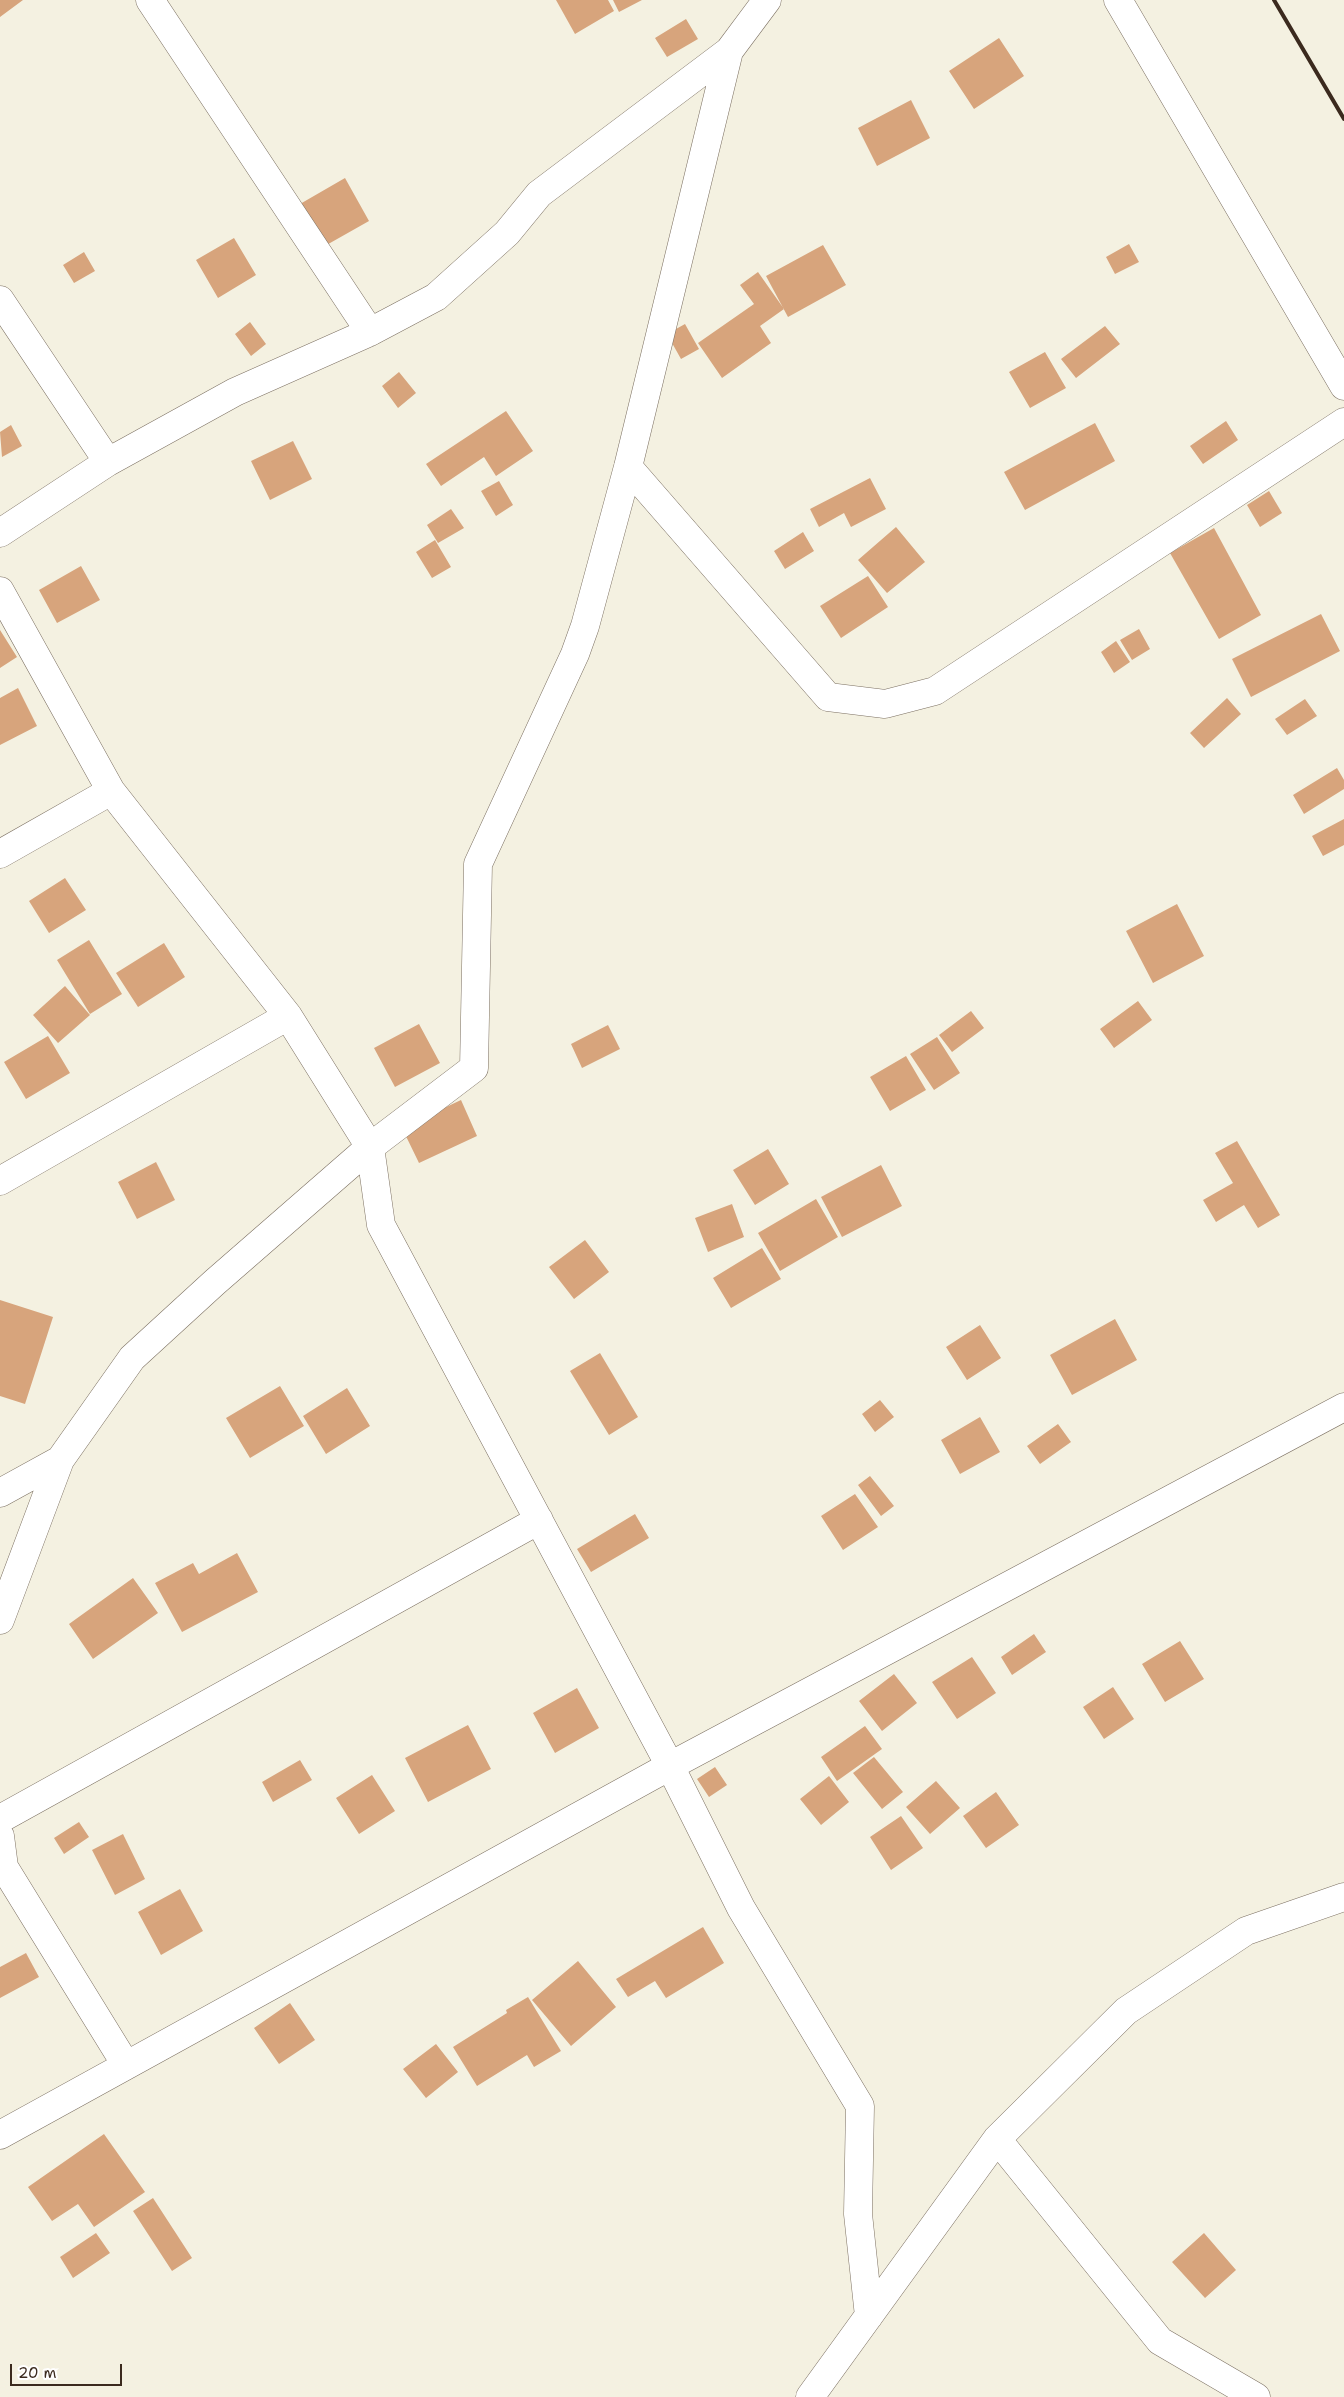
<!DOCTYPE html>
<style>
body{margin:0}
#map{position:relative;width:1344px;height:2397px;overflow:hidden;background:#f4f1e1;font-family:"Shantell Sans",sans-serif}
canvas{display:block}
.scale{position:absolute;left:10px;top:2364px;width:112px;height:22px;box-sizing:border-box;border:2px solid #3b2a1e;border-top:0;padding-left:6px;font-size:15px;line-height:18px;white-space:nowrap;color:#3b2a1e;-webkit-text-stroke:4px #fff;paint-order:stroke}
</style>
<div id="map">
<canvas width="1344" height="2397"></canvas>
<div class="scale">20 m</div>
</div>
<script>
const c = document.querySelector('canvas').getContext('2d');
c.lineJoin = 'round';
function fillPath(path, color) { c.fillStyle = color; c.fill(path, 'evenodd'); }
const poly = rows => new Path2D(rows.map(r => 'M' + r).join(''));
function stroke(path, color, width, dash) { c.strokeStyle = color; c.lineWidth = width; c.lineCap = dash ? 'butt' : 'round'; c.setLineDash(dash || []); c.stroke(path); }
const building = poly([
 [0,0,23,0,0,17],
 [556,0,608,0,614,11,575,34],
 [613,0,642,0,619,12],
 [686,19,698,39,667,57,655,38],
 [999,38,1024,76,974,109,949,71],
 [911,100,930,138,877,166,858,128],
 [345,178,369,221,323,247,300,204],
 [234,238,256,275,218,298,196,260],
 [1129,244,1139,262,1115,274,1106,257],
 [823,245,846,285,788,317,766,276],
 [84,252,95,271,74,283,63,265],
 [758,272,784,309,760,326,771,343,722,378,698,343,754,304,740,285],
 [250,322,266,344,251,356,235,334],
 [685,324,699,349,681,359,667,334],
 [1105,326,1120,344,1076,378,1061,359],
 [1045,352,1066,388,1030,408,1009,372],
 [399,372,416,393,398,408,382,386],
 [506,411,533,451,496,476,484,457,441,486,426,464],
 [1226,421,1238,440,1203,464,1190,446],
 [1095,423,1115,461,1025,510,1004,472],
 [11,425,22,446,2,457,0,432],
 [293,441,312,479,270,500,251,461],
 [870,478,886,509,851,527,844,513,819,527,810,509],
 [499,481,513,505,496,516,481,491],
 [1269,491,1282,513,1260,527,1247,505],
 [451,509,464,528,438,543,427,525],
 [896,527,925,562,887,593,858,560],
 [1214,528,1261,615,1219,639,1170,553],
 [803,532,814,551,785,569,774,551],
 [435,540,451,567,432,578,416,552],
 [81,566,100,600,57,623,39,590],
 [868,576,888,607,841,638,820,606],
 [1321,614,1340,651,1251,697,1232,659],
 [1139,629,1150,649,1132,660,1120,640],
 [0,630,17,657,0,668],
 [1116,641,1130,662,1114,673,1101,652],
 [18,688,37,726,0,745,0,698],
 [1227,698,1241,714,1204,748,1190,733],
 [1305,699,1317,716,1287,735,1275,719],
 [1337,768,1344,780,1344,789,1304,814,1293,795],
 [1344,819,1344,845,1323,856,1312,836],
 [65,878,86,910,49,933,29,901],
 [1177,904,1204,956,1153,983,1126,931],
 [89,940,122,994,90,1014,57,960],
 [164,943,185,977,138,1007,116,973],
 [65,986,90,1015,58,1043,33,1015],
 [1138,1001,1152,1020,1114,1048,1100,1029],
 [971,1011,984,1028,952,1052,939,1035],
 [419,1024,440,1063,395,1087,374,1048],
 [608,1025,620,1049,582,1068,571,1044],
 [48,1036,70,1073,26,1099,4,1062],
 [937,1037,960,1073,934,1090,910,1054],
 [906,1056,926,1090,890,1111,870,1077],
 [461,1100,477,1136,419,1163,402,1128],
 [1237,1141,1280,1215,1258,1228,1244,1205,1216,1222,1203,1200,1233,1183,1215,1153],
 [768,1149,789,1184,755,1205,733,1170],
 [156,1162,175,1200,137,1219,118,1182],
 [881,1165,902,1206,842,1237,821,1197],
 [816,1199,838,1237,780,1271,758,1233],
 [732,1204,744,1237,708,1252,695,1218],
 [585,1240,609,1272,574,1299,549,1267],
 [762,1248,781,1279,731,1308,713,1278],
 [0,1300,53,1317,25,1404,0,1396],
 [1115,1319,1137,1360,1072,1395,1050,1355],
 [980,1325,1001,1358,967,1380,946,1347],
 [600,1353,638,1417,609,1435,570,1371],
 [280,1386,304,1426,250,1458,226,1418],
 [347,1388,370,1426,326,1454,303,1416],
 [880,1400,894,1417,875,1432,862,1414],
 [980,1417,1000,1452,960,1474,941,1440],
 [1058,1424,1071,1442,1040,1464,1027,1446],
 [870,1476,894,1506,881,1516,858,1485],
 [855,1494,878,1527,843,1550,821,1516],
 [635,1514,649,1538,591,1572,577,1549],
 [237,1553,258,1592,182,1632,155,1583,193,1563,199,1574],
 [133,1578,158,1613,93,1659,69,1624],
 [1034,1634,1046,1652,1012,1675,1001,1657],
 [1180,1641,1204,1679,1165,1702,1142,1664],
 [972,1657,996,1693,957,1719,932,1682],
 [894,1674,917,1703,882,1731,859,1701],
 [1113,1687,1134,1719,1104,1739,1083,1707],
 [577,1688,599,1728,555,1753,533,1713],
 [468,1725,491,1769,428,1802,405,1758],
 [865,1726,882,1749,837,1781,821,1757],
 [874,1757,903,1792,882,1809,853,1773],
 [300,1760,312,1780,273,1802,262,1782],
 [715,1767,727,1785,709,1797,697,1779],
 [372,1775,395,1811,359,1834,336,1798],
 [829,1776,849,1802,821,1825,800,1799],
 [936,1781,960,1808,930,1834,906,1807],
 [996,1792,1019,1825,986,1848,963,1816],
 [901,1816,923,1848,891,1870,870,1837],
 [79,1822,89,1837,64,1854,54,1838],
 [123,1834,145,1879,115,1895,92,1850],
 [180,1889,203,1931,161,1955,138,1912],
 [703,1927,724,1963,666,1998,655,1981,628,1997,616,1979],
 [26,1953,39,1977,0,1998,0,1967],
 [578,1961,616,2007,571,2046,532,2000],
 [528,1997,561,2051,534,2067,527,2055,477,2086,453,2047,507,2013,506,2010],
 [290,2003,315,2040,279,2064,254,2028],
 [436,2044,458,2072,426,2098,403,2069],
 [104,2134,145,2192,94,2227,78,2204,52,2221,28,2187],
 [153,2198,192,2258,172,2271,133,2211],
 [96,2233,110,2253,73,2278,60,2257],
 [1204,2233,1236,2270,1205,2298,1172,2262]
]);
const minor = poly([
 [150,0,370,332],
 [1118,0,1344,386],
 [729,51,628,467,585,626,575,654,478,864,474,1068,370,1147,381,1225,670,1766,741,1908,860,2106,858,2214,869,2316],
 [0,300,108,462],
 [628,467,828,697,885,704,935,691,1344,422],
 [0,533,108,462,235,392,370,332,436,297,507,233,539,194,729,51,767,0],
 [0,591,111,791,288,1016,370,1147,215,1282,132,1358,60,1460,0,1620],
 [0,854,111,791],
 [0,1181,288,1016],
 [0,1493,60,1460],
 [0,1819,539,1520],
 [0,1836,4,1867,126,2065],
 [0,2135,670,1766,1344,1407],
 [997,2139,1160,2341,1256,2397],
 [810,2397,997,2139,1126,2011,1246,1931,1344,1897]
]);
const rail = poly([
 [1274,0,1344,119]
]);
fillPath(building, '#d7a47c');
stroke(minor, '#7c7062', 29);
stroke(minor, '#fff', 28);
stroke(rail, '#3b2a1e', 4);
</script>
